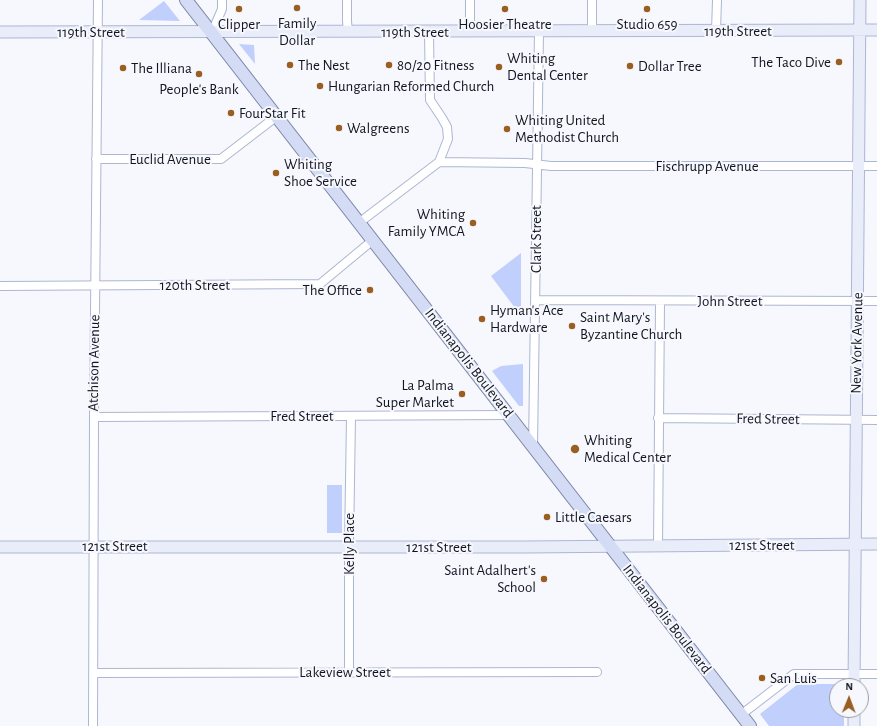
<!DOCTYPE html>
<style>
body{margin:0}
#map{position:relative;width:877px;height:726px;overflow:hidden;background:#f6f8fe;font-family:"Alegreya Sans",sans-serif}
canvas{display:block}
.north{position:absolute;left:829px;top:678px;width:40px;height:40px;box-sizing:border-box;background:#f6f8fe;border:1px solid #9b9da5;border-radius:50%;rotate:1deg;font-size:11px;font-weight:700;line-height:16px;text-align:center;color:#12151f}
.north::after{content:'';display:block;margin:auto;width:14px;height:18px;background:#9b5e21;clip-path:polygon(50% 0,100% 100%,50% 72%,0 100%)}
</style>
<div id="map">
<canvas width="877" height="726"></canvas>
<div class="north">N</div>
</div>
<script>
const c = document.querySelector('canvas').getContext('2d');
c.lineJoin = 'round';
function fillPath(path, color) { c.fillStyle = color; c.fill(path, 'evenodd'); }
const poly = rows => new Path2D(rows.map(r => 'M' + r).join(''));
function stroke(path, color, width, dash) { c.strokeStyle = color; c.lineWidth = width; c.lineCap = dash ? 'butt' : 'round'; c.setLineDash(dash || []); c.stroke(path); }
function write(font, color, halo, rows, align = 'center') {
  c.font = font + ' "Alegreya Sans",sans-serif'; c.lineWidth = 4; c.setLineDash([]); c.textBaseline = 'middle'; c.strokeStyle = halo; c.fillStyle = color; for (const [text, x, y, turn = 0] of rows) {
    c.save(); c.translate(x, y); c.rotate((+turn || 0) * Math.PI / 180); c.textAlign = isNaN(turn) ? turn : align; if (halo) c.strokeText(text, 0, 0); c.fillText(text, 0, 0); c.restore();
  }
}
const green = poly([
 [164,1,180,21,139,20],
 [239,44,254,45,255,64],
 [521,253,521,316,491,276],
 [523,364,523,406,519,406,492,371,501,366],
 [327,485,342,485,342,533,327,533],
 [798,684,844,684,844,686,837,686,837,710,844,710,844,726,769,726,760,714]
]);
const street = poly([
 [347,0,347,21,348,32],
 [592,31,592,0],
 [716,31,717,0],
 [212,32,222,9,222,0],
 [429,32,430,100,442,118,447,127,448,139,439,162],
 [470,32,470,0],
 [96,159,221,159,277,116],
 [360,222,439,162,525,163,551,166,877,166],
 [0,286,320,284,373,240],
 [535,300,877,301],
 [94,417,509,415],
 [658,418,877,420],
 [533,446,539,31],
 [658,546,660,302],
 [349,672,349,547,351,416],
 [93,673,597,672],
 [742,714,794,674,877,674],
 [93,726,94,417,98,0]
]);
const secondary = poly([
 [0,32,877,30],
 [0,547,525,547,877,544],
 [854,686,860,0],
 [854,726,854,710]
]);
const primary = poly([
 [186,0,750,726]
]);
const markers = [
 [297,8,4,"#9b5e21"],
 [239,9,4,"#9b5e21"],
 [505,9,4,"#9b5e21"],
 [647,9,4,"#9b5e21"],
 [839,62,4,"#9b5e21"],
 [290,65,4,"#9b5e21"],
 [389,65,4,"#9b5e21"],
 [630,66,4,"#9b5e21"],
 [499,67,4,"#9b5e21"],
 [123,68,4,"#9b5e21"],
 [199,74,4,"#9b5e21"],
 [320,86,4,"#9b5e21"],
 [231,113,4,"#9b5e21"],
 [339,128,4,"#9b5e21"],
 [507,129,4,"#9b5e21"],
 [276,173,4,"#9b5e21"],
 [473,223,4,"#9b5e21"],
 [370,290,4,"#9b5e21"],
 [482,319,4,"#9b5e21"],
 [572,326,4,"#9b5e21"],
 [462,394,4,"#9b5e21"],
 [575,449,5,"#9b5e21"],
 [547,517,4,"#9b5e21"],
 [544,579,4,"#9b5e21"],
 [762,678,4,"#9b5e21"]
];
const poiNames = [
 ["Family",297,23,"center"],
 ["Dollar",297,40,"center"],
 ["Clipper",239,24,"center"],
 ["Hoosier Theatre",505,24,"center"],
 ["Studio 659",647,24,"center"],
 ["Whiting",507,58],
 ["Dental Center",507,75],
 ["The Taco Dive",831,62,"right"],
 ["The Nest",298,65],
 ["80/20 Fitness",397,65],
 ["Dollar Tree",638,66],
 ["The Illiana",131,68],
 ["Hungarian Reformed Church",328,86],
 ["People's Bank",199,89,"center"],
 ["FourStar Fit",239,113],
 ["Whiting United",515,120],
 ["Methodist Church",515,137],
 ["Walgreens",347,128],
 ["Whiting",284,164],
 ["Shoe Service",284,181],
 ["Whiting",465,214,"right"],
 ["Family YMCA",465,231,"right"],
 ["The Office",362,290,"right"],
 ["Hyman's Ace",490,310],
 ["Hardware",490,327],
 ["Saint Mary's",580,317],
 ["Byzantine Church",580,334],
 ["La Palma",454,385,"right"],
 ["Super Market",454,402,"right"],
 ["Whiting",584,440],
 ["Medical Center",584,457],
 ["Little Caesars",555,517],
 ["Saint Adalhert's",536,570,"right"],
 ["School",536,587,"right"],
 ["San Luis",770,678]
];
const streetNames = [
 ["119th Street",738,31],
 ["119th Street",91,32],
 ["119th Street",415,32],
 ["Euclid Avenue",170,159],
 ["Fischrupp Avenue",707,166],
 ["Clark Street",536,239,-90],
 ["120th Street",195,285],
 ["John Street",730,301],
 ["New York Avenue",857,343,-89],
 ["Atchison Avenue",94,363,-89],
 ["Indianapolis Boulevard",469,363,52],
 ["Fred Street",302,416],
 ["Fred Street",768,419,1],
 ["Kelly Place",349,544,-90],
 ["121st Street",762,545],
 ["121st Street",115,546],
 ["121st Street",439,547],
 ["Indianapolis Boulevard",667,619,52],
 ["Lakeview Street",345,672]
];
fillPath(green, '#c1cffd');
stroke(street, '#adb6d3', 10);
stroke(secondary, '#adb6d3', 13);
stroke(primary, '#7d87a6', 14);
stroke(street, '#fff', 8);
stroke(secondary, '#e9edfa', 11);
stroke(primary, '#d4dcf5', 12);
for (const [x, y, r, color] of markers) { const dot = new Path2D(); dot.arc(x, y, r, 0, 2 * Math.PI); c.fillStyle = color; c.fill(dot); stroke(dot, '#f6f8fe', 1.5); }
write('15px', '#12151f', '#f6f8fe', poiNames, 'left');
write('15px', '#12151f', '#f6f8fe', streetNames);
</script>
